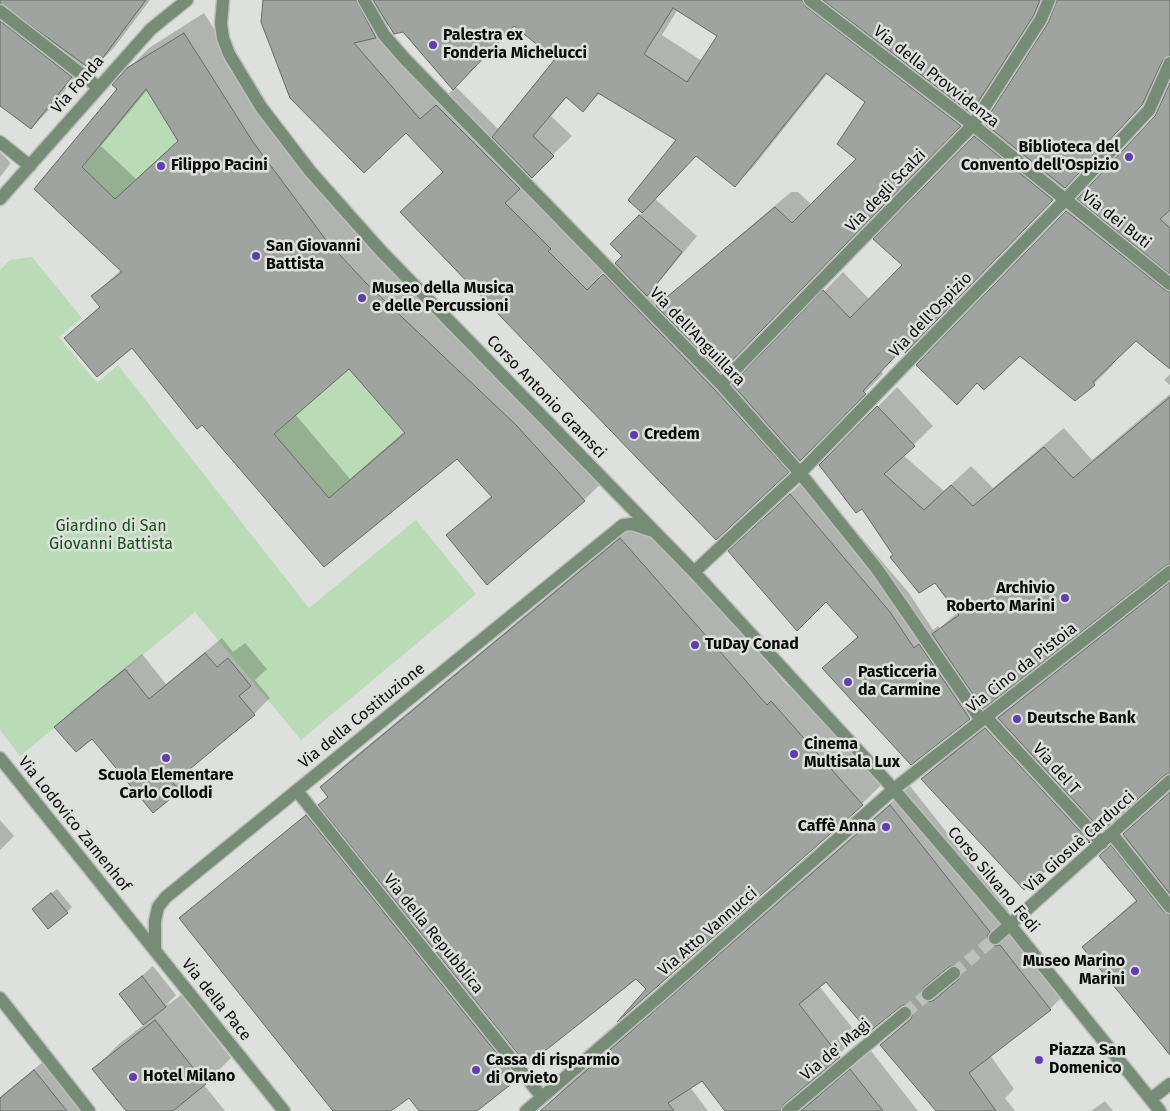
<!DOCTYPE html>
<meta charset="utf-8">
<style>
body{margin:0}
canvas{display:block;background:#dde0dc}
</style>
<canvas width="1170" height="1111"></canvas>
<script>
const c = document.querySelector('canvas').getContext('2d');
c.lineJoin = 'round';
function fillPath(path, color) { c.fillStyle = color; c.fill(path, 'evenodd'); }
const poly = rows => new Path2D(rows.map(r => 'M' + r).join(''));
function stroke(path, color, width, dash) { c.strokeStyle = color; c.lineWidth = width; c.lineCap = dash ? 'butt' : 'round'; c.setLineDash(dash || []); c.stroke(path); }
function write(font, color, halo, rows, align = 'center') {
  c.font = font + ' "Fira Sans",sans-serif'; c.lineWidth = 5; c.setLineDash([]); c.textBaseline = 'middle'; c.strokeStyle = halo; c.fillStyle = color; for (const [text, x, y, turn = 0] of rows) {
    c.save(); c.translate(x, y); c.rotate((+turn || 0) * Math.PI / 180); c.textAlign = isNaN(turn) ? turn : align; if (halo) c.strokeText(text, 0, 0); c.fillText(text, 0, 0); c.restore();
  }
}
const green = poly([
 [146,89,178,141,115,199,82,167],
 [32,257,82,318,59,337,97,383,118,365,309,608,416,520,476,594,301,740,195,612,20,756,0,730,0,270,10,260],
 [349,369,405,433,329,498,274,434]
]);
const shadow = poly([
 [0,0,150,0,113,49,92,69,85,64,52,107,31,128,0,104],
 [264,0,1049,0,990,92,977,105,979,106,728,364,740,378,843,272,870,300,904,265,875,239,987,124,1049,24,1058,0,1170,0,1170,66,1161,85,1084,168,923,333,902,349,881,371,883,374,788,472,444,172,406,132],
 [678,9,718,35,702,61,662,35],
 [389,24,403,31,454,89,440,101,381,32],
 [515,24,557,59,499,130,455,86],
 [828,73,867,102,858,159,812,205,798,192,791,192,665,299,654,288,697,236,655,199,697,155,735,185,754,166],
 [600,93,678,140,630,200,643,212,612,244,625,255,599,280,598,278,605,270,524,183,572,136,551,116,567,97,583,110],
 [204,13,273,122,346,220,605,480,584,500,448,535,492,495,458,457,325,565,203,423,132,346,66,338,100,306,92,296,121,270,39,192,119,89,128,69,149,48],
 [148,89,179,140,136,179,101,146],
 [350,368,405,431,350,479,295,414],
 [1170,86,1170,368,1136,339,1111,363,1113,365,1094,384,1020,354,978,382,918,365,1080,199,1156,116],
 [0,152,11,163,0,177],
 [1170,374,1170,385,1164,380],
 [897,387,933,426,903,455,944,491,971,466,993,488,1064,428,1092,460,1170,394,1170,563,982,705,911,764,824,668,858,636,826,601,749,532,809,476,909,593,933,630,938,626,940,628,958,612,935,582,894,554,862,507,821,465],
 [641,519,788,686,792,682,882,784,862,804,647,989,636,977,320,805,329,796,322,787,342,767],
 [1170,580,1170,772,1164,774,1089,841,984,725,1007,708,1008,709],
 [222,638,233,652,245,643,267,669,255,680,270,698,254,714,189,767,195,774,179,790,93,737,56,727,72,711,142,654,166,684],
 [982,727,1082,836,924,778,945,757],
 [910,786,1009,911,1006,915,1013,927,1020,925,1070,989,1050,1009,990,1055,1014,1089,1005,1098,1015,1111,937,1111,881,1045,913,1015,912,1006,826,980,819,986,859,1036,800,1089,801,1096,806,1100,814,1098,871,1051,918,1111,724,1111,722,1105,702,1079,690,1087,708,1111,542,1111,566,1086],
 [957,964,962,968,963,974,954,981,942,980,939,974,949,965],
 [1170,792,1170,1052,1083,947,1137,899,1101,856],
 [311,811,518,1069,512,1076,514,1079,509,1084,475,1111,421,1111,409,1096,389,1111,334,1111,186,913],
 [0,820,14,836,0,850],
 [57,889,72,907,67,912,38,904],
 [153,966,176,995,167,1004,168,1005,181,995,231,1058,204,1085,225,1111,127,1111,94,1069,119,1044,145,1024,121,994],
 [50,1056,95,1111,0,1111,0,1097],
 [1105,1101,1113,1111,1091,1111]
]);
const building = poly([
 [0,0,146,0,93,71,0,3,0,0],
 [263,0,356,0,376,38,354,43,420,119,436,105,520,189,505,203,551,249,548,251,587,290,603,274,715,390,789,472,716,540,400,212,443,172,406,133,364,173,290,98,261,22,263,0],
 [373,0,802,0,805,6,961,126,721,372,656,306,775,207,792,223,856,159,837,144,865,102,826,73,735,187,696,156,642,213,628,200,676,140,598,93,583,112,566,97,533,136,554,156,532,178,492,137,555,59,514,26,453,90,403,32,394,34,373,0],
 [673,8,717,36,687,82,644,54,673,8],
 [823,0,1040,0,1034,15,971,113,823,0],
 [1057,0,1170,0,1170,55,1163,60,1142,105,1065,188,984,123,1048,23,1057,0],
 [0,21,72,77,31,129,0,106,0,21],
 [184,33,253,142,326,240,366,283,516,425,585,501,487,585,446,535,492,497,457,459,324,567,202,425,197,429,132,348,97,377,64,338,100,307,91,296,122,272,34,189,117,89,112,85,127,68,184,33],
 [146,89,178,141,115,199,82,167,146,89],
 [349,369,405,433,329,498,274,434,349,369],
 [1170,83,1170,210,1160,219,1170,228,1170,274,1077,199,1155,116,1170,83],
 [974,136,1053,200,905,353,901,350,863,391,866,394,800,461,732,384,823,290,850,318,902,265,873,239,974,136],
 [1066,211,1165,290,1170,292,1170,369,1136,341,1093,382,1095,385,1075,401,1020,356,984,390,977,383,957,405,916,365,1066,211],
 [639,215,682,252,647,296,615,263,622,256,610,244,639,215],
 [1170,397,1170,564,1165,566,983,709,932,634,959,615,935,583,919,593,890,557,893,555,862,509,856,513,819,465,877,406,915,446,884,474,924,510,951,485,973,506,1044,447,1073,478,1170,397],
 [790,494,890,612,914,648,919,644,970,719,911,765,822,668,858,637,826,602,797,631,728,551,790,494],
 [620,538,767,705,771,701,863,805,617,1022,646,989,636,979,527,1065,318,805,328,797,320,787,620,538],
 [1170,582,1170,773,1165,775,1102,831,998,718,1170,582],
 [205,653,217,667,228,658,251,686,239,696,255,715,173,783,180,791,153,813,92,739,76,752,54,727,125,669,149,699,205,653],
 [985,728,1090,842,1089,843,1083,836,1024,890,921,779,985,728],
 [1170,792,1170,894,1123,834,1170,792],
 [890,805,990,932,987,936,989,943,993,946,1000,945,1051,1010,969,1073,996,1111,936,1111,880,1045,911,1019,913,1012,911,1007,904,1005,900,1007,869,1032,826,982,799,1004,840,1057,783,1105,780,1111,725,1111,702,1081,668,1103,674,1111,540,1111,890,805],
 [956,965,962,971,959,979,933,1001,926,1002,922,999,920,995,923,988,949,967,956,965],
 [306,815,514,1075,507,1081,510,1085,477,1111,419,1111,409,1098,391,1111,333,1111,179,918,306,815],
 [1111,845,1164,912,1170,915,1170,1055,1082,947,1137,901,1099,856,1111,845],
 [51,893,68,913,48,929,32,909,51,893],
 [142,976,166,1007,143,1025,119,994,142,976],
 [155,1020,206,1084,173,1111,126,1111,92,1069,155,1020],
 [850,1069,883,1111,801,1111,850,1069],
 [34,1070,67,1111,0,1111,0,1098,34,1070]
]);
const minorTunnel = poly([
 [954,973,995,938],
 [905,1013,928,994]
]);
const minor = poly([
 [223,0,221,24,223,38,229,54,261,107,310,171,382,252,694,572,889,784,1011,926,1160,1111],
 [364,0,384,35,405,59,721,384,800,473,877,569,981,720],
 [810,0,973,125,1170,284],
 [0,11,98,87],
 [0,142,30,166],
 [0,199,151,29,187,0],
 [721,384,973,125,1041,19,1049,0],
 [694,572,800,473,1065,200,1149,110,1170,63],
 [986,717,1102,843],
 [0,758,284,1111],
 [297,791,542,1097],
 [1112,834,1170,907],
 [995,938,1170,781],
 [155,949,155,921,158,907,166,897,623,525,632,524,650,530],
 [928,994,954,973],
 [0,998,89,1111],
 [1151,1099,1170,1084],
 [526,1111,661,995,894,789,1170,572],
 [788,1111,905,1013]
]);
const markers = [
 [433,45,5,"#633cb4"],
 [1129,157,5,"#633cb4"],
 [161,166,5,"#633cb4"],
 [256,256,5,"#633cb4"],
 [362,298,5,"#633cb4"],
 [634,435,5,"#633cb4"],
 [1065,598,5,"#633cb4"],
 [695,645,5,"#633cb4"],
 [848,682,5,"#633cb4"],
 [1017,719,5,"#633cb4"],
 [794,754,5,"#633cb4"],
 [166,758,5,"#633cb4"],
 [886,827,5,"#633cb4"],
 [1135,971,5,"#633cb4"],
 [1039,1060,5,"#633cb4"],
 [476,1070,5,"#633cb4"],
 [133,1077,5,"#633cb4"]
];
const poiNames = [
 ["Palestra ex",443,36],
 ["Fonderia Michelucci",443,54],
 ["Biblioteca del",1119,148,"right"],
 ["Convento dell'Ospizio",1119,166,"right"],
 ["Filippo Pacini",171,166],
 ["San Giovanni",266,247],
 ["Battista",266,265],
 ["Museo della Musica",372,289],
 ["e delle Percussioni",372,307],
 ["Credem",644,435],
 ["Archivio",1055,589,"right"],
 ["Roberto Marini",1055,607,"right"],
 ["TuDay Conad",705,645],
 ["Pasticceria",858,673],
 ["da Carmine",858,691],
 ["Deutsche Bank",1027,719],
 ["Cinema",804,745],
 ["Multisala Lux",804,763],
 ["Scuola Elementare",166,776,"center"],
 ["Carlo Collodi",166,794,"center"],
 ["Caffè Anna",876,827,"right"],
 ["Museo Marino",1125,962,"right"],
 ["Marini",1125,980,"right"],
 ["Piazza San",1049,1051],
 ["Domenico",1049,1069],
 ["Cassa di risparmio",486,1061],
 ["di Orvieto",486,1079],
 ["Hotel Milano",143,1077]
];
const streetNames = [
 ["Via della Provvidenza",936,77,38],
 ["Via Fonda",78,85,-49],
 ["Via degli Scalzi",886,191,-46],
 ["Via dei Buti",1116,220,38],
 ["Via dell'Ospizio",931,315,-46],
 ["Via dell'Anguillara",697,337,46],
 ["Corso Antonio Gramsci",546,397,46],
 ["Via Cino da Pistoia",1022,668,-38],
 ["Via della Costituzione",362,716,-39],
 ["Via del T",1056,769,48],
 ["Via Lodovico Zamenhof",74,824,51],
 ["Via Giosuè Carducci",1080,842,-42],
 ["Corso Silvano Fedi",993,880,50],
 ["Via Atto Vannucci",708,932,-41],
 ["Via della Repubblica",433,934,51],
 ["Via della Pace",216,1000,51],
 ["Via de' Magi",836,1050,-40]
];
const parkNames = [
 ["Giardino di San",111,527],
 ["Giovanni Battista",111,545]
];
fillPath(green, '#b9dcb6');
fillPath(shadow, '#0003');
fillPath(building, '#a0a4a0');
stroke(building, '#676b67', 1);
stroke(minorTunnel, '#bdc0bc', 12, [12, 6]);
stroke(minor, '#bbbeba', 15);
stroke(minor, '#778c76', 12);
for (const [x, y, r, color] of markers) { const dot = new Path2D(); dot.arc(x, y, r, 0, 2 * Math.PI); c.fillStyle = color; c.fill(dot); stroke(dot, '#dde0dc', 2); }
write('bold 16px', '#0a0c0a', '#dde0dc', poiNames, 'left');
write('16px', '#0a0c0a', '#dde0dc', streetNames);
write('16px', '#125713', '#dde0dc', parkNames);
</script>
